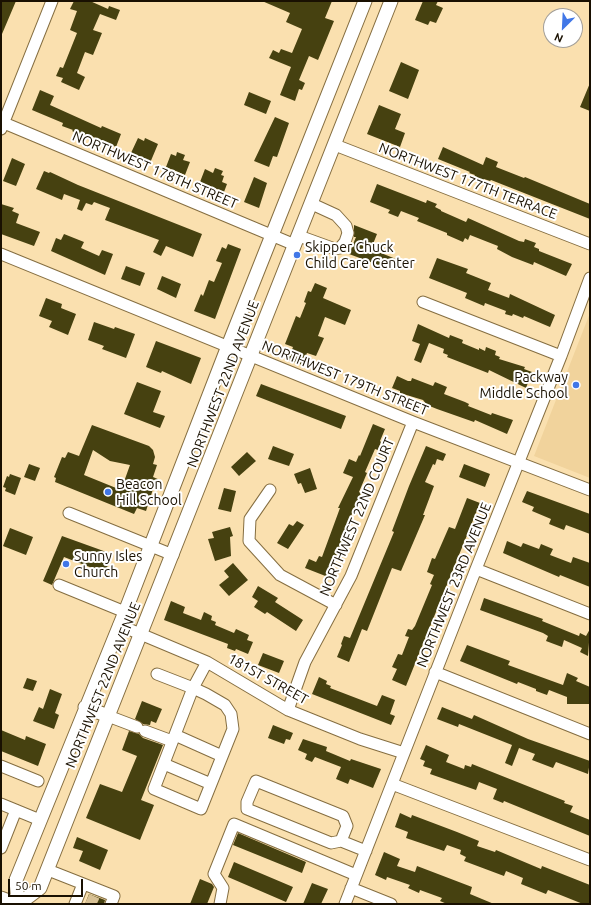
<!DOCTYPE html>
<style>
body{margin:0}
#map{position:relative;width:591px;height:905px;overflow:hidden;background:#fae0af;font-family:Ubuntu,sans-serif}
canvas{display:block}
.frame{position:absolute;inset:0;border:2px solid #191001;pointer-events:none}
.north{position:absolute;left:543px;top:8px;width:40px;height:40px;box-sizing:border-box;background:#fff;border:1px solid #a39f99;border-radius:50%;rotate:204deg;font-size:11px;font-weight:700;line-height:16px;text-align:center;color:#191001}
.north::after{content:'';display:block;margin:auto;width:14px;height:18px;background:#4177e7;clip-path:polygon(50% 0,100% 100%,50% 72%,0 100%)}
.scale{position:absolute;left:8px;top:879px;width:75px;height:18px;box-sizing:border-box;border:2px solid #191001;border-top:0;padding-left:5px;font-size:12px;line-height:14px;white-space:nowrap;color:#191001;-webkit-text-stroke:3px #fff;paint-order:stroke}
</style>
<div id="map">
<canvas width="591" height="905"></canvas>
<div class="frame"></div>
<div class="north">N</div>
<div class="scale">50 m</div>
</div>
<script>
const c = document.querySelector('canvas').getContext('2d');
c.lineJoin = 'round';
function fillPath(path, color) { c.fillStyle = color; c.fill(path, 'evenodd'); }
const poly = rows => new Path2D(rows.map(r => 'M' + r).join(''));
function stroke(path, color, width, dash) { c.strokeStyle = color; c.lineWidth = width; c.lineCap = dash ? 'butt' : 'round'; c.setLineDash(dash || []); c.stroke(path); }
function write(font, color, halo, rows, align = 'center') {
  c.font = font + ' Ubuntu,sans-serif'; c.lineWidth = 4; c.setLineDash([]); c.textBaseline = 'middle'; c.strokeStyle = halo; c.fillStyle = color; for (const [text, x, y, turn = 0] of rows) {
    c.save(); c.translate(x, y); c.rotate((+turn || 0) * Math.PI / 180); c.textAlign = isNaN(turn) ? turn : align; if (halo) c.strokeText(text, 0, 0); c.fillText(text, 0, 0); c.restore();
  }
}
const built = poly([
 [590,313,590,478,534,456]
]);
const building = poly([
 [1,1,16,1,2,34,1,34],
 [74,1,90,1,108,9,109,6,120,10,116,20,100,14,93,30,102,33,93,55,85,52,77,73,85,77,79,90,61,82,63,78,56,76,60,67,63,68,77,33,70,30,77,11,70,9],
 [262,1,332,1,325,18,334,21,318,60,309,56,299,80,305,83,302,90,299,89,295,101,280,95,291,67,269,58,273,50,279,53,281,49,292,53,302,29,286,22,290,13],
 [423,1,438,1,436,5,443,8,436,23,430,21,428,25,415,20],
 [401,62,419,70,408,99,389,91],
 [590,83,590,111,580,107],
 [40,90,54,96,50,105,101,128,102,126,121,134,116,147,86,134,85,137,72,131,73,130,62,126,63,123,32,110],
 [249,92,271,101,266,114,244,105],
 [379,105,401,114,395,129,405,133,400,147,367,134],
 [275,117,289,123,277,157,273,156,269,167,254,161],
 [138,138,144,141,145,138,158,144,150,163,131,153],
 [443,147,483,165,486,157,498,162,496,167,524,178,525,177,590,204,590,219,491,180,490,181,484,179,483,182,473,178,475,175,469,173,470,172,438,159],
 [177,152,185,155,183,160,190,162,185,175,166,167,171,154,176,156],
 [12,158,25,164,16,186,3,181],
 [215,168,223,171,221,175,224,176,222,182,227,184,224,192,200,182,205,169,213,173],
 [44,171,49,173,50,172,78,185,202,234,193,257,166,246,161,256,153,252,159,240,105,220,110,208,94,202,92,205,86,203,82,211,77,209,80,200,64,194,62,200,36,189],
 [254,177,267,183,259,208,244,202],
 [377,184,426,203,427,200,437,204,435,207,441,210,441,211,466,222,468,218,519,241,524,242,525,239,536,243,534,247,539,249,539,251,572,264,566,276,534,262,533,265,512,257,497,249,498,246,470,235,468,240,465,238,463,242,447,235,447,233,417,221,419,218,401,211,398,217,388,213,390,210,370,202],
 [1,204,14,208,12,211,19,214,16,223,40,232,34,246,1,234],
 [354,225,377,234,371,249,396,259,392,270,349,254,356,237,354,237],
 [64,234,84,242,81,248,99,256,102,250,113,254,105,275,51,251,56,238,61,240],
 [228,244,241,249,215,319,194,311,201,294,203,296,209,280,214,282,222,263,216,261,222,247,226,249],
 [437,258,468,269,466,273,491,283,488,290,509,298,510,294,555,315,550,327,524,316,523,318,513,314,512,316,505,314,506,311,485,303,484,306,465,298,467,293,429,278],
 [126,266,145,273,140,286,121,279],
 [162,276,181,284,176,298,157,289],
 [315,283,327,288,323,298,351,310,345,325,325,317,318,336,324,338,316,356,307,353,302,365,288,360,293,347,285,344,296,316,300,318,306,303,304,302,308,291,311,292],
 [46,298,62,304,61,308,76,314,68,335,49,327,52,321,39,316],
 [94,322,114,329,115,327,135,334,126,358,102,349,104,346,88,340],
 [418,324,449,338,450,335,463,340,462,343,479,350,479,348,485,351,486,347,496,351,495,355,500,357,499,359,525,367,524,369,532,372,526,388,489,370,488,373,447,357,448,355,443,353,444,349,429,343,421,363,414,360,420,344,412,341],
 [156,341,201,358,191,384,162,371,161,373,146,367],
 [397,376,408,381,411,381,412,378,433,386,435,382,447,387,444,394,465,402,469,404,468,406,491,415,492,413,513,420,507,434,475,420,474,422,437,409,427,405,423,400,400,393,400,391,392,388],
 [137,382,161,391,153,412,165,416,160,428,124,414],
 [261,384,346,416,341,429,256,396],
 [373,424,385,429,380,441,381,442,378,450,375,449,365,472,367,473,359,492,361,493,342,537,343,538,328,577,305,568,309,559,316,562,319,556,322,557,340,508,338,508,353,477,343,473,349,459,356,462,359,455,360,456],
 [92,425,149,446,153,450,155,457,153,464,157,465,153,477,160,480,158,487,154,486,146,511,137,508,134,514,55,482,56,478,54,477,62,457,65,458,68,452,79,456],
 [93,450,110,461,130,465,121,490,84,475],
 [273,446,294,454,289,466,268,459],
 [426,446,446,454,443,461,437,459,435,465,433,464,425,482,434,486,423,515,425,515,401,571,392,568,367,631,362,629,349,662,337,657,342,645,341,644,344,636,350,638,394,532,392,531,409,486],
 [247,452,256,461,239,476,231,467],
 [29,464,40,468,35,481,24,477],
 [464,464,490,474,485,487,459,477],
 [310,468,317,489,305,493,301,483,298,484,294,474],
 [10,474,21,478,15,495,5,491,6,488,3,487,7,476,9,477],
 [224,488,236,491,231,512,218,509],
 [527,491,590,514,590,534,566,525,564,530,549,524,551,519,532,511,534,507,522,502],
 [467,498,480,503,406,686,392,680,397,669,392,667,398,654,402,655,409,637,405,636,408,629,412,630,415,626,432,585,430,584,434,575,427,572,432,558,435,559,449,527,455,529],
 [297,521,304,525,288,549,277,543,289,524,293,526],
 [230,527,233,536,230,537,231,556,215,561,208,539,214,538,212,532],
 [10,528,33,537,26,555,3,546],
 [62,536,112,554,105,573,64,557,52,585,43,581],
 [507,541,521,547,523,543,539,549,541,544,553,549,550,555,571,563,573,557,590,563,590,587,560,575,559,577,503,553],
 [233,563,248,580,229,596,219,585,229,577,224,571],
 [258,586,278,598,275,602,303,620,296,631,267,612,265,614,254,607,258,601,252,597],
 [484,598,543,619,542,621,579,636,580,633,586,636,590,629,588,656,580,652,582,648,564,640,562,647,546,641,548,636,543,633,480,610],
 [171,601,185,607,183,613,201,620,204,612,212,616,211,620,216,622,215,625,234,633,236,629,249,635,247,640,253,642,248,654,236,649,235,651,227,648,228,644,164,620],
 [467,645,510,661,508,665,563,685,567,673,578,678,576,681,590,687,590,704,567,704,567,697,549,690,547,695,536,691,536,689,518,682,517,684,460,661],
 [263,653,284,661,279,673,258,665],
 [319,677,327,681,326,684,331,686,330,688,377,706,382,695,395,700,390,714,395,716,391,725,312,694],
 [27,678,37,681,33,691,23,688],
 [50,689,62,694,55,713,59,715,54,729,33,721,39,707,43,709],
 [142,701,162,709,156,723,151,721,150,725,143,724,135,719],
 [442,707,472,719,474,715,528,739,590,761,588,774,556,762,553,768,532,760,535,754,519,748,512,766,505,763,512,745,459,724,458,727,437,719],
 [273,725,293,733,290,740,286,739,284,744,268,738],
 [1,730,25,740,26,736,46,744,38,766,1,751],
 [129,731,139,734,143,738,163,745,141,800,154,805,140,840,86,818,100,784,122,792,137,756,122,750],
 [303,739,327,747,326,751,350,761,351,759,381,769,373,788,350,779,348,784,336,779,341,767,315,757,312,762,305,759,307,754,298,750],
 [426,745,449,755,446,762,464,769,465,765,471,767,472,764,565,801,564,803,573,806,570,812,590,820,590,836,504,801,503,803,493,799,497,789,479,782,476,790,430,774,432,769,423,766,425,761,420,759],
 [400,813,411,818,412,815,457,832,479,841,477,846,495,852,496,850,541,869,542,866,590,885,590,904,583,904,548,890,546,894,521,884,523,878,506,871,504,876,464,861,466,857,460,854,461,850,447,845,444,851,406,838,408,832,395,827],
 [238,833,306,862,302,873,233,845],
 [77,837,108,850,100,870,79,861,83,851,73,848],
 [384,852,400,859,397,866,415,872,417,866,472,887,470,894,494,904,447,904,440,901,442,898,420,890,419,893,408,888,410,885,387,877,386,880,375,875],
 [234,862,293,887,286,902,228,877],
 [200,879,212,884,214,887,207,904,190,904],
 [312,883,328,889,321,904,303,904],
 [89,894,105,900,104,904,85,904]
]);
const minorTunnel = poly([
 [87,899,98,904]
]);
const minor = poly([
 [4,123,295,245],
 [1,129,52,1],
 [335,145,590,244],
 [299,236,335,249,340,248,345,242,348,233,346,226,336,215,312,204],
 [1,254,413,422,590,490],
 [423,302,561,356],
 [270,490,250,519,249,541,280,575,336,605],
 [69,513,173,555],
 [476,569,590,614],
 [59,585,125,612],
 [119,625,207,662,288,710,360,739,404,753],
 [435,672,590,734],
 [157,674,193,688,206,694,225,705,231,714,233,729,201,809,154,789,193,688,207,662],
 [288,710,305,662,351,576,413,422],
 [108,716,137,727],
 [145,731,172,741],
 [175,735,222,756],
 [164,764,211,784],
 [1,766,38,781],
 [392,784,590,860],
 [1,804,40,820],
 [341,841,347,826,343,816,256,781,247,802,247,809,331,843,341,841,366,851],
 [1,848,16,810],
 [48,870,114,896,111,904],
 [351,888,391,904],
 [75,904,83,884],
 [220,904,223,888,214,874,234,824,356,875],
 [345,904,476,569,561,356,590,278]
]);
const major = poly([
 [85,707,108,716],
 [1,898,17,904],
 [18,904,16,880,125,612,228,346,365,1],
 [19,904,40,888,391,1]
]);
const markers = [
 [297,255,4,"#4177e7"],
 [576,385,4,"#4177e7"],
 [108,492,4,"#4177e7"],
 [66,564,4,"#4177e7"]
];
const streetNames = [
 ["NORTHWEST 178TH STREET",155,170,23],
 ["NORTHWEST 177TH TERRACE",468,181,21],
 ["NORTHWEST 179TH STREET",345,378,22],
 ["NORTHWEST 22ND AVENUE",223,384,-69],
 ["NORTHWEST 22ND COURT",357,517,-67],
 ["NORTHWEST 23RD AVENUE",454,585,-68],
 ["181ST STREET",268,679,29],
 ["NORTHWEST 22ND AVENUE",103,685,-68]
];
const poiNames = [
 ["Skipper Chuck",305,247],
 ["Child Care Center",305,263],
 ["Packway",568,377,"right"],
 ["Middle School",568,393,"right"],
 ["Beacon",116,484],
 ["Hill School",116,500],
 ["Sunny Isles",74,556],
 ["Church",74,572]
];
fillPath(built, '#f1d39c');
fillPath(building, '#464110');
stroke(minorTunnel, '#d8c195', 11, [11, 5.5]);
stroke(minor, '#856e41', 13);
stroke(major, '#856e41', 15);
stroke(minor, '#fff', 11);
stroke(major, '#fff', 13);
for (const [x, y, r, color] of markers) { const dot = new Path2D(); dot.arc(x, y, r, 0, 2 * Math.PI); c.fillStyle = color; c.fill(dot); stroke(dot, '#fff', 1.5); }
write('14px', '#191001', '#fff', streetNames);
write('14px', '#191001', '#fff', poiNames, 'left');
</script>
